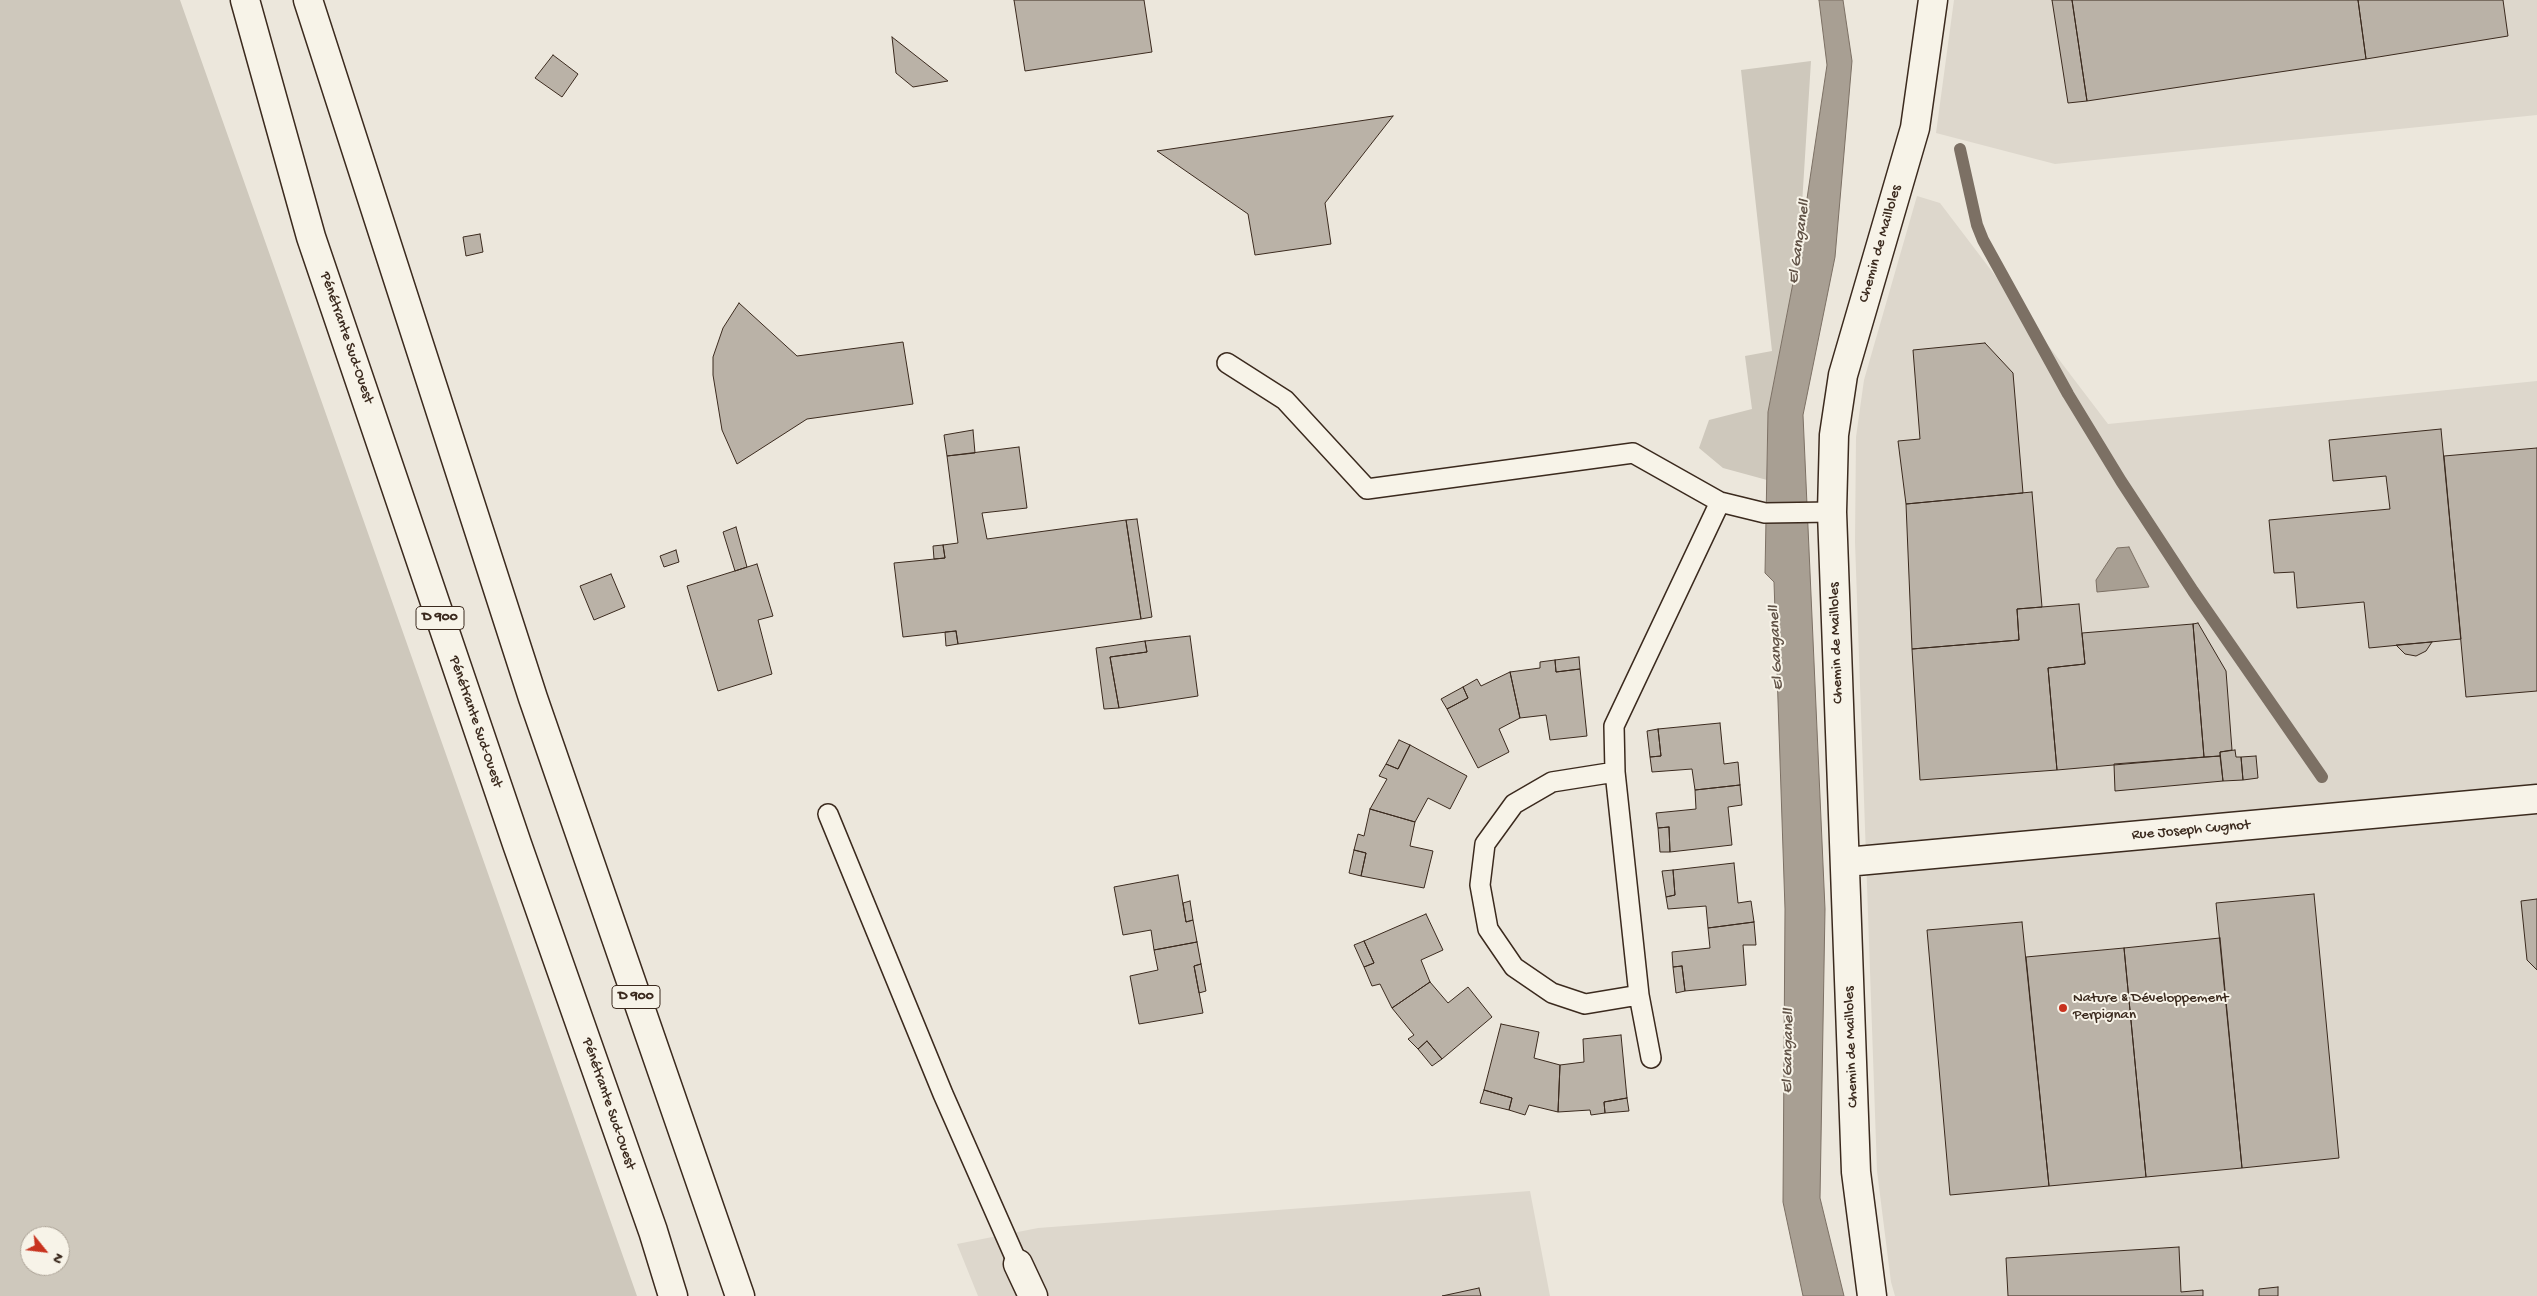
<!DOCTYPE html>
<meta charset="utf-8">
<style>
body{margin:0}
#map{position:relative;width:2537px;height:1296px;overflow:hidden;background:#ece7dc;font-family:"Gochi Hand",sans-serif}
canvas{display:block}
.north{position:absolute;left:20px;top:1226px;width:50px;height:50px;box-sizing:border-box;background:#f7f3e8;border:1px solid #aca397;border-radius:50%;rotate:119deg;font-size:14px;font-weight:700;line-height:20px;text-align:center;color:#3b2a1e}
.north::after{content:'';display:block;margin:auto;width:18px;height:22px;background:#c8321e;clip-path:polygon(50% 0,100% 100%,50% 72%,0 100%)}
</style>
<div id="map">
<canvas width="2537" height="1296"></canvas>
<div class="north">N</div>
</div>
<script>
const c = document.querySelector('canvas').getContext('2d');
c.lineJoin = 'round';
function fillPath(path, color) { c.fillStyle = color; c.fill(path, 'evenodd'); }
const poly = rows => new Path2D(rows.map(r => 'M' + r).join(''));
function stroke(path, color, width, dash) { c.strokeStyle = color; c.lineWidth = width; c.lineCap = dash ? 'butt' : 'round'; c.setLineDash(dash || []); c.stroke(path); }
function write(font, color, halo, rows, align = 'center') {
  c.font = font + ' "Gochi Hand",sans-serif'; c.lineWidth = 4; c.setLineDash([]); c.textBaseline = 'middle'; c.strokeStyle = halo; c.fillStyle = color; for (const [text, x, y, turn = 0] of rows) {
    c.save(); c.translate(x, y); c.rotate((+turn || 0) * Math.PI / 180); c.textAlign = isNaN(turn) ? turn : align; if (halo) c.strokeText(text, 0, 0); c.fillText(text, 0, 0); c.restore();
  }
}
const built = poly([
 [1954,0,2537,0,2537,115,2055,164,1936,133],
 [1917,196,1940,203,2108,424,2537,381,2537,1296,1895,1296,1891,1282,1877,1171,1855,542,1856,437,1864,380],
 [1530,1191,1550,1296,978,1296,957,1244,1038,1228]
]);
const green = poly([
 [0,0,180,0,637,1296,0,1296],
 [30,1236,60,1236,60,1266,30,1266],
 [1811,61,1799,252,1768,412,1767,480,1723,468,1699,448,1709,420,1752,409,1745,356,1772,351,1741,70]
]);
const water = poly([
 [1819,0,1843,0,1852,61,1835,257,1803,415,1825,909,1820,1198,1844,1296,1803,1296,1783,1202,1785,909,1774,582,1765,573,1768,412,1799,252,1827,65,1819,0],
 [2129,547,2149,587,2097,592,2096,580,2117,548,2129,547]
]);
const stream = poly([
 [1960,149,1977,225,1983,240,2068,394,2121,481,2193,591,2322,777]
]);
const building = poly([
 [1014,0,1144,0,1152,52,1025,71,1014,0],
 [2052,0,2072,0,2087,101,2068,103,2052,0],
 [2072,0,2358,0,2366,59,2087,101,2072,0],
 [2358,0,2503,0,2508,36,2366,59,2358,0],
 [892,37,948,81,913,87,896,73,892,37],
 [553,55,578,74,562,97,535,78,553,55],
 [1393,116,1325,203,1331,244,1255,255,1248,214,1157,151,1393,116],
 [480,234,483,252,466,256,463,237,480,234],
 [739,303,797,356,903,342,913,404,807,419,737,464,722,430,713,375,713,357,723,328,739,303],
 [1985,343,2013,373,2023,493,1906,504,1898,441,1920,439,1913,350,1985,343],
 [2441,429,2461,639,2369,648,2364,602,2297,608,2294,572,2274,573,2269,520,2390,509,2386,476,2333,481,2329,440,2441,429],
 [973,430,975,453,947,456,944,435,973,430],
 [1019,447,1027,508,982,513,987,539,1126,520,1141,619,958,644,956,631,903,637,894,563,945,558,943,545,958,543,947,456,1019,447],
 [2537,448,2537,691,2466,697,2444,456,2537,448],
 [2032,492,2042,607,2017,609,2019,640,1912,649,1906,504,2032,492],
 [1137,519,1152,617,1141,619,1126,520,1137,519],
 [736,527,747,567,735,571,723,532,736,527],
 [943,545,945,558,934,559,933,546,943,545],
 [676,550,679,562,664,567,660,556,676,550],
 [757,564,773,616,758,620,772,674,718,691,687,586,757,564],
 [611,574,625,607,594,620,580,586,611,574],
 [2079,604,2085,664,2048,668,2057,770,1920,780,1912,649,2019,640,2017,609,2079,604],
 [2198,623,2226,671,2232,750,2220,752,2220,756,2204,757,2193,624,2198,623],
 [2193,624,2204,757,2057,770,2048,668,2085,664,2082,633,2193,624],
 [956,631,958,644,946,646,945,632,956,631],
 [1190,636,1198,696,1119,708,1110,657,1147,652,1145,641,1190,636],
 [1145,641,1147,652,1110,657,1119,708,1104,709,1096,648,1145,641],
 [2432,642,2426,651,2416,656,2405,654,2396,645,2432,642],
 [1579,657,1580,669,1556,672,1555,660,1579,657],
 [1555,660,1556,672,1580,669,1587,736,1550,740,1546,715,1520,718,1510,672,1540,668,1540,662,1555,660],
 [1510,672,1520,718,1499,729,1509,752,1478,768,1447,709,1468,698,1463,687,1477,679,1481,686,1510,672],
 [1463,687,1468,698,1447,709,1441,699,1463,687],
 [1720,723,1724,764,1738,762,1740,785,1695,790,1692,769,1652,772,1650,757,1661,756,1658,729,1720,723],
 [1658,729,1661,756,1650,757,1647,731,1658,729],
 [1399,740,1410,745,1398,769,1386,764,1399,740],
 [1410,745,1467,776,1450,809,1428,798,1415,822,1370,809,1387,779,1379,776,1386,764,1398,769,1410,745],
 [2235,750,2236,757,2241,757,2243,780,2223,781,2220,752,2235,750],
 [2220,756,2223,781,2115,791,2114,764,2220,756],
 [2256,756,2258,778,2243,780,2241,757,2256,756],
 [1740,785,1742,805,1728,807,1732,845,1670,852,1669,827,1658,828,1656,813,1696,809,1695,790,1740,785],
 [1370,809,1415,822,1410,846,1433,851,1424,888,1361,876,1366,853,1354,850,1358,834,1364,836,1370,809],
 [1669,827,1670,852,1660,852,1658,828,1669,827],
 [1354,850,1366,853,1361,876,1349,873,1354,850],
 [1734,863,1738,903,1751,901,1754,922,1708,928,1706,906,1668,909,1666,897,1675,895,1673,870,1734,863],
 [1673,870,1675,895,1666,897,1662,871,1673,870],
 [1178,875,1186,922,1193,920,1197,942,1154,950,1151,930,1123,935,1114,887,1178,875],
 [2314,894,2339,1158,2242,1168,2216,903,2314,894],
 [2537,899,2537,970,2527,960,2521,901,2537,899],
 [1190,901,1193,920,1186,922,1183,903,1190,901],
 [1426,914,1443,950,1421,960,1430,982,1392,1008,1380,984,1372,986,1364,967,1374,963,1364,941,1426,914],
 [1754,922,1756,945,1743,945,1746,985,1685,991,1682,966,1673,967,1672,952,1710,948,1708,928,1754,922],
 [2022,922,2049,1186,1950,1195,1927,930,2022,922],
 [2220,938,2242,1168,2146,1177,2124,948,2220,938],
 [1364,941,1374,963,1364,967,1354,945,1364,941],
 [1197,942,1201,964,1194,966,1203,1013,1139,1024,1130,976,1158,970,1154,950,1197,942],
 [2124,948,2146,1177,2049,1186,2026,957,2124,948],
 [1201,964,1206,991,1199,993,1194,966,1201,964],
 [1682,966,1685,991,1676,993,1673,967,1682,966],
 [1430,982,1448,1003,1468,987,1492,1017,1442,1059,1427,1041,1418,1049,1408,1039,1414,1035,1392,1008,1430,982],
 [1501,1024,1539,1032,1534,1058,1560,1065,1558,1112,1529,1105,1525,1115,1509,1110,1512,1098,1484,1090,1501,1024],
 [1621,1035,1627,1098,1604,1102,1605,1113,1591,1115,1590,1110,1558,1112,1560,1065,1584,1062,1583,1039,1621,1035],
 [1427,1041,1442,1059,1432,1066,1418,1049,1427,1041],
 [1484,1090,1512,1098,1509,1110,1480,1103,1484,1090],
 [1627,1098,1629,1111,1605,1113,1604,1102,1627,1098],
 [2179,1247,2181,1292,2203,1290,2203,1296,2008,1296,2006,1258,2179,1247],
 [2278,1287,2278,1296,2259,1296,2259,1289,2278,1287],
 [1479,1288,1481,1296,1442,1296,1479,1288]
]);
const lane = poly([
 [1227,363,1285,400,1367,489,1633,453,1720,502,1765,513,1832,512],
 [1615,772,1552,782,1514,804,1485,844,1480,885,1488,929,1514,967,1552,993,1585,1004,1639,995],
 [828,814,943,1094,1018,1264],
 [1651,1058,1639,995,1615,772,1614,726,1720,502]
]);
const street = poly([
 [1846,862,2537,799],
 [1018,1264,1033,1296],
 [1872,1296,1856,1172,1832,512,1834,435,1843,375,1915,128,1933,0]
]);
const highway = poly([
 [245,0,311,237,517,844,653,1231,673,1296],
 [308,0,533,698,740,1296]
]);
const markers = [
 [2063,1008,5,"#c8321e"]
];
const shields = [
 [440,618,48],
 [636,997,48]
];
const shieldNames = [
 ["D 900",440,618],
 ["D 900",636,997]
];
const streetNames = [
 ["Chemin de Mailloles",1881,244,-74],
 ["Pénétrante Sud-Ouest",346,338,71],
 ["Chemin de Mailloles",1837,643,-92],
 ["Pénétrante Sud-Ouest",475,722,71],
 ["Rue Joseph Cugnot",2191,831,-5],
 ["Chemin de Mailloles",1852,1047,-92],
 ["Pénétrante Sud-Ouest",608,1104,71]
];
const poiNames = [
 ["Nature & Développement",2073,999],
 ["Perpignan",2073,1016]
];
const waterNames = [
 ["El Ganganell",1800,242,-82],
 ["El Ganganell",1777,648,-93],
 ["El Ganganell",1789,1051,-89]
];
fillPath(built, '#ddd7cc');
fillPath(green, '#cec8bc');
fillPath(water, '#a89f93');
stroke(water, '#7c7064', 1);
stroke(stream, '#7c7064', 12);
fillPath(building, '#bab2a7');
stroke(building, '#3b2a1e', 1);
stroke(lane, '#3b2a1e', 22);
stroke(street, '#3b2a1e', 31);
stroke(highway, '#3b2a1e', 31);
stroke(lane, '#f7f3e8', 19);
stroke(street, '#f7f3e8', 28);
stroke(highway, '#f7f3e8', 28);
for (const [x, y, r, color] of markers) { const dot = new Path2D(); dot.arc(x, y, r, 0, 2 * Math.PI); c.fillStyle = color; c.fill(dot); stroke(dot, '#f7f3e8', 2); }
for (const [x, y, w] of shields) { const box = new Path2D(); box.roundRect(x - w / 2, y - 11.5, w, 23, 4); c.fillStyle = '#f7f3e8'; c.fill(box); stroke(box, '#3b2a1e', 1); }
write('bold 14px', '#3b2a1e', null, shieldNames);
write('15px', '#3b2a1e', '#f7f3e8', streetNames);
write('15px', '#3b2a1e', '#f7f3e8', poiNames, 'left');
write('italic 16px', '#615347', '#f7f3e8', waterNames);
</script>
